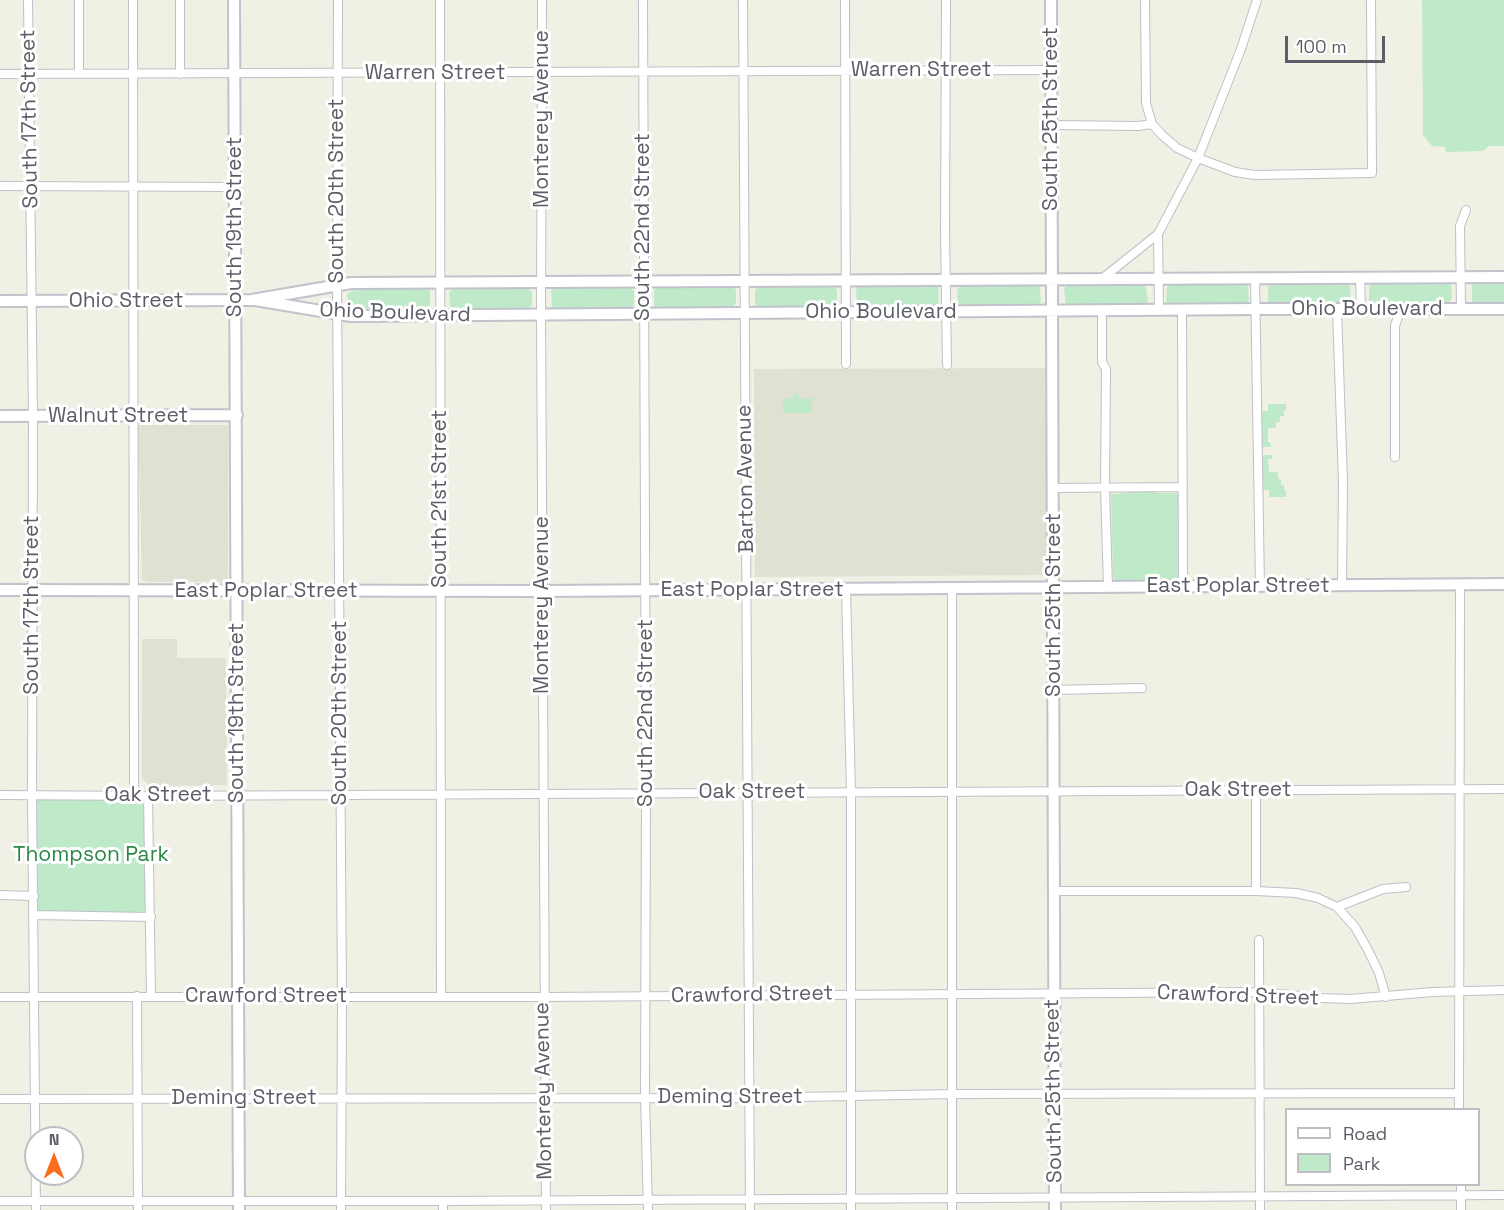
<!DOCTYPE html>
<style>
body{margin:0}
#map{position:relative;width:1504px;height:1210px;overflow:hidden;background:#f0f0e5;font-family:"Space Grotesk",sans-serif}
canvas{display:block}
.legend{position:absolute;left:1285px;top:1108px;width:195px;height:78px;box-sizing:border-box;background:#fff;border:2px solid #bebfc2;margin:0;padding:8px 10px;list-style:none;font-size:18px;color:#5c5e67}
.legend li{display:flex;align-items:center;gap:12px;height:30px}
.legend b{width:30px;border:2px solid #bebfc2}
.north{position:absolute;left:24px;top:1126px;width:60px;height:60px;box-sizing:border-box;background:#fff;border:2px solid #bebfc2;border-radius:50%;rotate:0deg;font-size:16px;font-weight:700;line-height:24px;text-align:center;color:#5c5e67}
.north::after{content:'';display:block;margin:auto;width:21px;height:27px;background:#fb6c20;clip-path:polygon(50% 0,100% 100%,50% 72%,0 100%)}
.scale{position:absolute;left:1285px;top:36px;width:100px;height:27px;box-sizing:border-box;border:3px solid #5c5e67;border-top:0;padding-left:8px;font-size:18px;line-height:21px;white-space:nowrap;color:#5c5e67;-webkit-text-stroke:4px #fff;paint-order:stroke}
</style>
<div id="map">
<canvas width="1504" height="1210"></canvas>
<ul class="legend">
<li><b style="height:8px;background:#fff"></b>Road</li>
<li><b style="height:16px;background:#bfeaca"></b>Park</li>
</ul>
<div class="north">N</div>
<div class="scale">100 m</div>
</div>
<script>
const c = document.querySelector('canvas').getContext('2d');
c.lineJoin = 'round';
function fillPath(path, color) { c.fillStyle = color; c.fill(path, 'evenodd'); }
const poly = rows => new Path2D(rows.map(r => 'M' + r).join(''));
function stroke(path, color, width, dash) { c.strokeStyle = color; c.lineWidth = width; c.lineCap = dash ? 'butt' : 'round'; c.setLineDash(dash || []); c.stroke(path); }
function write(font, color, halo, rows, align = 'center') {
  c.font = font + ' "Space Grotesk",sans-serif'; c.lineWidth = 6; c.setLineDash([]); c.textBaseline = 'middle'; c.strokeStyle = halo; c.fillStyle = color; for (const [text, x, y, turn = 0] of rows) {
    c.save(); c.translate(x, y); c.rotate((+turn || 0) * Math.PI / 180); c.textAlign = isNaN(turn) ? turn : align; if (halo) c.strokeText(text, 0, 0); c.fillText(text, 0, 0); c.restore();
  }
}
const education = poly([
 [1045,368,1048,370,1047,573,1045,575,755,577,754,369],
 [138,425,228,425,228,582,148,582,142,580],
 [142,639,177,639,177,658,226,658,227,785,149,786,142,778]
]);
const green = poly([
 [1422,0,1504,0,1504,146,1489,146,1483,151,1446,152,1445,147,1432,146,1423,135],
 [1446,281,1451,285,1452,299,1445,305,1372,305,1369,301,1369,287,1373,282],
 [1476,281,1504,281,1504,304,1475,304,1472,301,1472,286],
 [1244,282,1248,287,1249,300,1243,306,1170,306,1166,302,1167,288,1170,283],
 [1345,282,1350,286,1351,300,1345,305,1269,304,1268,302,1268,287,1272,283],
 [934,284,938,288,939,302,933,308,860,308,857,304,856,288,861,285],
 [963,284,1036,284,1040,288,1041,302,1035,307,962,308,959,304,957,296,958,288],
 [1069,284,1142,284,1146,288,1148,302,1146,305,1066,306,1064,288],
 [732,285,736,290,736,303,731,309,658,310,654,306,654,290,658,286],
 [833,285,837,290,837,303,834,308,759,309,755,305,755,290,759,286],
 [629,286,634,291,634,304,631,309,555,310,552,306,551,291,556,287],
 [430,287,430,305,425,311,350,311,348,309,347,294,358,288],
 [527,287,532,292,532,305,526,311,453,311,450,307,449,292,454,288],
 [794,394,799,394,800,399,812,398,812,413,783,413,783,399,794,398],
 [1268,404,1286,404,1286,410,1284,410,1284,416,1280,416,1280,422,1276,422,1276,428,1268,428,1268,442,1271,443,1271,447,1261,447,1261,411,1268,411],
 [1262,455,1272,455,1272,459,1268,459,1269,472,1278,472,1278,479,1281,479,1281,485,1284,485,1284,490,1286,491,1286,497,1269,497,1269,490,1262,490],
 [1131,490,1153,490,1157,493,1178,493,1180,576,1175,580,1117,581,1113,577,1111,494,1127,493],
 [32,795,148,796,151,917,34,915]
]);
const street = poly([
 [28,0,33,416,32,795,36,1210],
 [79,0,79,74],
 [133,0,134,796],
 [180,0,180,74],
 [338,0,337,285,342,996,341,1210],
 [440,0,441,997],
 [542,0,541,315,546,1210],
 [643,0,646,793,645,1097,648,1210],
 [743,0,750,1210],
 [845,0,846,364],
 [946,0,945,229,947,365],
 [1145,0,1146,103,1152,124,1162,135,1177,148,1198,158,1235,172,1255,175,1372,173,1371,0],
 [0,74,1051,70],
 [1051,125,1138,126,1152,124],
 [0,186,235,187],
 [1158,234,1159,311],
 [1360,277,1361,310],
 [1103,278,1158,234,1198,158,1241,49,1257,0],
 [1255,278,1260,586],
 [1461,309,1460,226,1466,210],
 [1182,310,1183,586],
 [1337,310,1343,482,1342,585],
 [1102,311,1102,362,1106,369,1105,488,1108,587],
 [1395,457,1395,326,1400,310],
 [1053,488,1183,487],
 [952,588,952,1210],
 [846,589,851,792,851,1210],
 [1053,690,1142,688],
 [0,795,148,796,1504,789],
 [148,796,151,997],
 [1054,891,1256,891,1296,893,1318,898,1337,907,1383,889,1406,887],
 [1256,891,1256,790],
 [0,895,34,896],
 [1337,907,1355,927,1368,950,1379,973,1386,997],
 [34,915,151,917],
 [1259,940,1260,1210],
 [137,996,138,1210],
 [0,997,544,997,1260,992,1320,998,1350,999,1433,992,1504,990],
 [0,1099,748,1098,952,1094,1459,1093],
 [1459,1110,1460,584],
 [1461,1184,1461,1210],
 [0,1201,443,1201,1504,1195],
 [443,1201,443,1210]
]);
const secondary = poly([
 [234,0,239,1210],
 [1051,0,1055,1210],
 [255,300,351,316,1256,309,1504,309],
 [0,301,252,300,351,283,1504,277],
 [0,416,237,415],
 [0,590,542,591,1504,584]
]);
const streetNames = [
 ["Warren Street",921,70],
 ["Warren Street",435,73],
 ["South 17th Street",30,119,-91],
 ["Monterey Avenue",542,119,-90],
 ["South 25th Street",1051,119,-90],
 ["South 20th Street",337,191,-90],
 ["South 19th Street",235,227,-90],
 ["South 22nd Street",643,227,-90],
 ["Ohio Street",126,301],
 ["Ohio Boulevard",1367,309],
 ["Ohio Boulevard",881,312],
 ["Ohio Boulevard",395,313,2],
 ["Walnut Street",118,416],
 ["Barton Avenue",746,479,-91],
 ["South 21st Street",440,499,-90],
 ["East Poplar Street",1238,586],
 ["East Poplar Street",752,590],
 ["East Poplar Street",266,591],
 ["South 17th Street",32,605,-90],
 ["Monterey Avenue",542,605,-90],
 ["South 25th Street",1054,605,-90],
 ["South 19th Street",237,713,-90],
 ["South 20th Street",340,713,-90],
 ["South 22nd Street",646,713,-90],
 ["Oak Street",1238,790],
 ["Oak Street",752,792],
 ["Oak Street",158,795],
 ["Crawford Street",752,995,-1],
 ["Crawford Street",266,996],
 ["Crawford Street",1238,996,2],
 ["Monterey Avenue",544,1091,-91],
 ["South 25th Street",1054,1091,-91],
 ["Deming Street",730,1097],
 ["Deming Street",244,1098]
];
const parkNames = [
 ["Thompson Park",91,855]
];
fillPath(education, '#e0e1d3');
fillPath(green, '#bfeaca');
stroke(street, '#bec0c7', 10);
stroke(secondary, '#c1c2cb', 14);
stroke(street, '#fff', 8);
stroke(secondary, '#fff', 10);
write('21px', '#5c5e67', '#fff', streetNames);
write('21px', '#2c8648', '#fff', parkNames);
</script>
